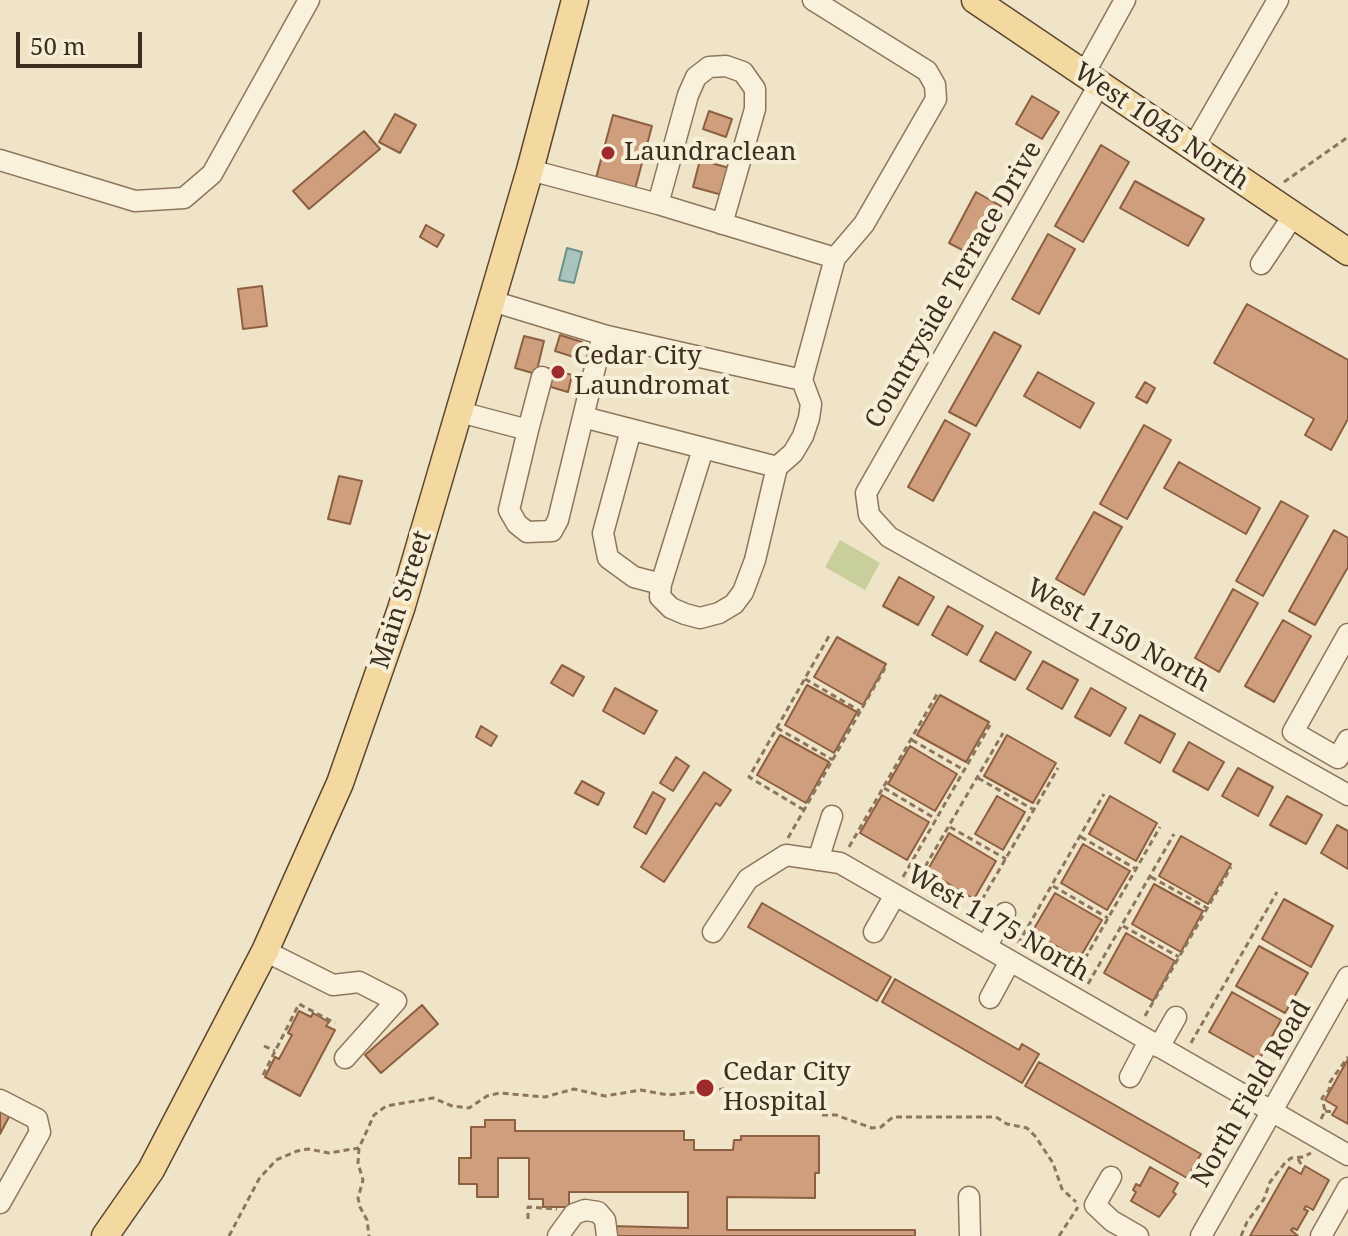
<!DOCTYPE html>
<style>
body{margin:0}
#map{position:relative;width:1348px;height:1236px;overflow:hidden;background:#f0e4c8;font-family:"Noto Serif",serif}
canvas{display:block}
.scale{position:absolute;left:16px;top:32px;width:126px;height:36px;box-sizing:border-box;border:4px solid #3d2e20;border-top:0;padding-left:10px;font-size:24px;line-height:28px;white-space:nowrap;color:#3d2e20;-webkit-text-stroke:6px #f7eed8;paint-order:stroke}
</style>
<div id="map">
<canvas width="1348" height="1236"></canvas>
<div class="scale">50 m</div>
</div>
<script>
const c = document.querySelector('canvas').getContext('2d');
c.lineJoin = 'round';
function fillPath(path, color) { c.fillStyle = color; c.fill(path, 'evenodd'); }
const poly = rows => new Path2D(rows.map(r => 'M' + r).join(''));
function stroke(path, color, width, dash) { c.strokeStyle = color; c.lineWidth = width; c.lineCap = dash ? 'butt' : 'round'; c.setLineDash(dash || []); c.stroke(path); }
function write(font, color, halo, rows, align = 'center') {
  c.font = font + ' "Noto Serif",serif'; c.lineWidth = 8; c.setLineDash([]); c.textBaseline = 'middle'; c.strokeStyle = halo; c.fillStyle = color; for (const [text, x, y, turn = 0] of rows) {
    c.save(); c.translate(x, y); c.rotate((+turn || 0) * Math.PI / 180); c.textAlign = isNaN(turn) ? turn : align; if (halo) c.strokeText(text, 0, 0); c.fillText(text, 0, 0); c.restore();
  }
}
const green = poly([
 [840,540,880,563,865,590,825,567]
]);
const water = poly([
 [567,248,582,252,574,283,559,280,567,248]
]);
const building = poly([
 [1032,96,1059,112,1042,139,1016,124,1032,96],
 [709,111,732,119,726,137,703,129,709,111],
 [395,114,416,125,400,153,379,142,395,114],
 [613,115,652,126,635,189,596,178,613,115],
 [364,131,380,149,309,209,293,191,364,131],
 [1101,145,1129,162,1083,242,1055,226,1101,145],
 [700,160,733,169,726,196,693,187,700,160],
 [1135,181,1204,219,1188,246,1120,208,1135,181],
 [976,192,1001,206,974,256,949,243,976,192],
 [426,225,444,235,437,247,420,237,426,225],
 [1048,234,1075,249,1039,314,1012,299,1048,234],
 [262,286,267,326,243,329,238,289,262,286],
 [1247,304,1348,360,1348,419,1331,450,1305,435,1314,419,1214,363,1247,304],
 [994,332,1021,346,976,426,949,412,994,332],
 [560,335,582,342,577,358,555,351,560,335],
 [524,336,544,341,536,374,515,368,524,336],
 [548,368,572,375,568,392,544,385,548,368],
 [1038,372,1094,403,1080,428,1024,396,1038,372],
 [1145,382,1155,388,1147,403,1136,397,1145,382],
 [945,420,970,434,933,501,908,487,945,420],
 [1144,425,1171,440,1127,519,1100,504,1144,425],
 [1179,462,1260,508,1246,534,1164,488,1179,462],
 [339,476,362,481,350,524,328,519,339,476],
 [1281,501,1308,516,1263,596,1236,581,1281,501],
 [1094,512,1122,527,1084,595,1056,579,1094,512],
 [1334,530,1348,538,1348,567,1315,625,1289,611,1334,530],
 [899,577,934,597,918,625,883,606,899,577],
 [1233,589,1258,603,1219,672,1195,658,1233,589],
 [948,606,983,626,967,655,932,635,948,606],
 [1283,620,1311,636,1274,702,1245,686,1283,620],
 [996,632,1031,652,1015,680,980,661,996,632],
 [837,637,886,664,863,705,814,677,837,637],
 [1043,661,1078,680,1062,709,1027,689,1043,661],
 [562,665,584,677,573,696,551,683,562,665],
 [807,685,857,712,834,753,785,725,807,685],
 [615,688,657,711,644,734,603,711,615,688],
 [1091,688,1126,708,1110,736,1075,717,1091,688],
 [940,695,989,722,966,762,917,735,940,695],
 [1140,715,1175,734,1160,763,1125,743,1140,715],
 [481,726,497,736,491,746,476,737,481,726],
 [780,735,829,762,806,803,757,775,780,735],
 [1007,735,1056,763,1033,803,984,776,1007,735],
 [1189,742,1224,762,1208,790,1173,771,1189,742],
 [910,746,957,774,935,811,888,784,910,746],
 [676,757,689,766,673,791,660,783,676,757],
 [1238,768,1273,787,1258,816,1222,796,1238,768],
 [704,772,731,790,720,806,716,803,664,882,641,867,704,772],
 [582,781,604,793,598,805,575,793,582,781],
 [653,792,665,799,646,834,634,827,653,792],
 [882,795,929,822,907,860,860,833,882,795],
 [997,796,1025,812,1003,850,975,834,997,796],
 [1110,796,1157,823,1136,861,1089,834,1110,796],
 [1287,796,1322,815,1306,844,1270,825,1287,796],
 [1337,825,1348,831,1348,869,1321,853,1337,825],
 [949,833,996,861,974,899,927,871,949,833],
 [1181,836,1231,864,1208,904,1159,876,1181,836],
 [1083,844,1130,871,1107,910,1061,883,1083,844],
 [1154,884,1203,911,1181,952,1132,924,1154,884],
 [1055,893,1102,920,1079,959,1032,932,1055,893],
 [1284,899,1333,926,1311,967,1262,939,1284,899],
 [762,903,891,977,877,1001,748,927,762,903],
 [1126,933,1175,961,1153,1001,1104,973,1126,933],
 [1259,946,1308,973,1285,1013,1236,986,1259,946],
 [895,979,1019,1050,1022,1044,1039,1054,1022,1083,882,1002,895,979],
 [1232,992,1281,1020,1259,1060,1209,1032,1232,992],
 [422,1005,438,1024,381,1073,365,1055,422,1005],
 [299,1011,311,1017,313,1013,329,1022,326,1026,335,1030,300,1096,265,1077,275,1057,279,1059,292,1035,288,1033,299,1011],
 [1348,1059,1348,1124,1332,1115,1337,1107,1325,1100,1348,1059],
 [1039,1062,1201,1154,1187,1178,1025,1086,1039,1062],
 [0,1110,10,1115,0,1134,0,1110],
 [485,1120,515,1120,515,1131,684,1131,684,1140,694,1140,694,1150,733,1150,734,1140,741,1140,741,1136,819,1136,819,1173,815,1173,815,1198,727,1197,727,1230,915,1230,915,1236,611,1236,611,1226,688,1228,688,1192,569,1192,569,1207,543,1207,543,1199,529,1199,529,1158,498,1158,498,1197,477,1197,477,1184,459,1184,459,1158,471,1158,471,1127,485,1127,485,1120],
 [1305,1166,1329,1180,1313,1210,1306,1206,1304,1209,1308,1211,1297,1230,1293,1228,1291,1230,1298,1236,1250,1236,1289,1167,1301,1174,1305,1166],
 [1150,1167,1178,1183,1173,1192,1176,1194,1159,1217,1131,1201,1136,1192,1133,1190,1136,1184,1140,1186,1150,1167]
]);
const path = poly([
 [1284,182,1348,137],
 [805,679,860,711],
 [777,728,833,760],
 [912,740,964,770],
 [978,778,1034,810],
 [884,788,936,819],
 [804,810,749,777,829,636],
 [950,827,1006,859],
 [1081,837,1136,869],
 [788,838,885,668],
 [849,847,937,694],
 [903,877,990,725],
 [1151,877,1207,908],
 [915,884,1003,733],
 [1053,886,1108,918],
 [972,917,1058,768],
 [1123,926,1179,957],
 [1018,944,1104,794],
 [1075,976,1160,827],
 [1088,984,1174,834],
 [1145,1016,1231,867],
 [1191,1043,1277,892],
 [264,1046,275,1051],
 [263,1075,299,1004,335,1023],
 [1325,1111,1334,1112],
 [1321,1119,1325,1111,1322,1098,1329,1090,1330,1082,1348,1057],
 [359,1148,358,1163,363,1180,358,1198,360,1207,367,1220,369,1236],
 [1298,1159,1304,1169],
 [528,1219,528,1207,557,1209],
 [229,1236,259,1179,276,1160,297,1151,308,1149,329,1153,359,1148,374,1115,386,1106,433,1098,452,1106,469,1108,487,1096,500,1093,545,1097,574,1089,605,1096,641,1090,668,1095,723,1089,770,1102,792,1097,822,1115,836,1115,872,1128,881,1127,893,1117,996,1117,1007,1124,1027,1128,1035,1136,1053,1163,1062,1189,1076,1202],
 [1059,1236,1078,1207],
 [1241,1236,1247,1222,1264,1199,1270,1182,1285,1163,1291,1158,1303,1157,1311,1153]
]);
const minor = poly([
 [1084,74,1125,0],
 [1100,83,866,493,869,515,889,537,1348,795],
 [1192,149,1278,0],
 [0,160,135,201,184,198,212,174,309,0],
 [530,170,658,204,835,258,864,224,936,99,935,85,927,71,813,0],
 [658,204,688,95,696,77,709,67,726,66,743,72,755,89,755,109,722,224],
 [1261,264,1293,216],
 [492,301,607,336,802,380,835,258],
 [460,412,528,430,509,510,517,524,527,532,552,531,558,520,603,335],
 [583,417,777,467,793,453,803,436,809,418,811,404,802,380],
 [528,430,542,377],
 [631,430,603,533,608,558,634,577,661,584,703,449],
 [661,584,660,597,671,608,685,614,700,618,719,613,734,604,743,592,755,560,777,467],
 [1348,634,1293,732,1338,758,1348,740],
 [818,860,832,816],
 [713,932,748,879,786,855,840,863,1348,1155],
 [874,932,895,895],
 [986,947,1005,913],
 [265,951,333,985,359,982,396,1001,345,1058],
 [990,998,1010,961],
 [1159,1047,1176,1017],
 [1130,1077,1149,1041],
 [0,1100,37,1119,40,1132,0,1203],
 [1111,1177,1095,1205,1112,1221,1138,1236],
 [969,1197,970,1236],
 [558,1236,574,1214,585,1210,598,1212,605,1220,607,1236],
 [1201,1236,1348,977],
 [1321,1236,1348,1188]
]);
const major = poly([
 [975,0,1348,252],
 [105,1236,151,1170,265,951,340,783,401,609,530,170,575,0]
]);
const markers = [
 [608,153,8,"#9e2a2b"],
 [558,372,8,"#9e2a2b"],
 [705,1088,10,"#9e2a2b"]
];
const streetNames = [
 ["West 1045 North",1161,127,34],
 ["Countryside Terrace Drive",954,285,-60],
 ["Main Street",402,600,-72],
 ["West 1150 North",1118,636,29],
 ["West 1175 North",998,924,30],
 ["North Field Road",1252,1094,-60]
];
const poiNames = [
 ["Laundraclean",624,153],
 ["Cedar City",574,357],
 ["Laundromat",574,387],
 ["Cedar City",723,1073],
 ["Hospital",723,1103]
];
fillPath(green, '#c9cf9b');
fillPath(water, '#a9c4bc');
stroke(water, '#6f938a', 2);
fillPath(building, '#cf9f7d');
stroke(building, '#8d5f41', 2);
stroke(minor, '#8d765c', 23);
stroke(major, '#5b4430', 29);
stroke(path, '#8d765c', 3, [6, 4]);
stroke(minor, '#faf1dc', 20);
stroke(major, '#f3d9a0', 26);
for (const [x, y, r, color] of markers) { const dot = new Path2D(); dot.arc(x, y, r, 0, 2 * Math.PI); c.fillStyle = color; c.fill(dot); stroke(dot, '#f7eed8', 3); }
write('26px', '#3d2e20', '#f7eed8', streetNames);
write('26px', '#3d2e20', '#f7eed8', poiNames, 'left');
</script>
